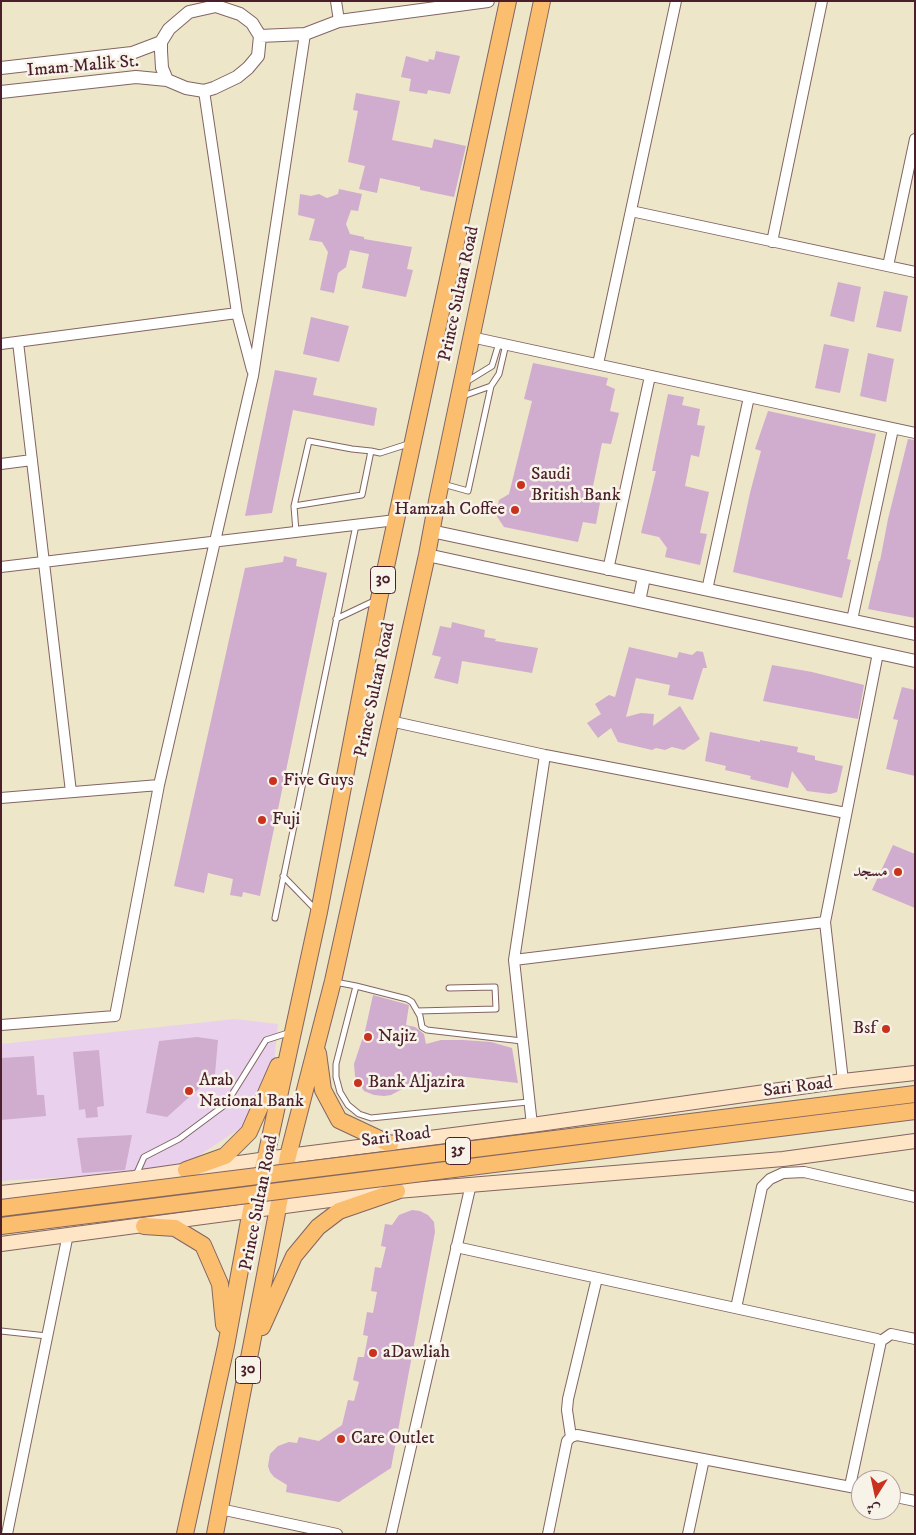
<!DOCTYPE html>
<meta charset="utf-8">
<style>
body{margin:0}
#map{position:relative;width:916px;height:1535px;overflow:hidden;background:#ede6c9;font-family:"IM FELL DW Pica",Amiri,serif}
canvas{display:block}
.frame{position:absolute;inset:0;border:2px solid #4a1f2b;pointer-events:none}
.north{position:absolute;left:851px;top:1470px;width:50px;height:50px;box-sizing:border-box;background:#f7f3e8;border:1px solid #b29e9c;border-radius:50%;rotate:190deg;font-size:14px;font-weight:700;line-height:20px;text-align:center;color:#4a1f2b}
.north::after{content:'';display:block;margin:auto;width:18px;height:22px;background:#c8321e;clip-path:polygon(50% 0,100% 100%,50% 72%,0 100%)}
</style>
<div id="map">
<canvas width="916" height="1535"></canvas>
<div class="frame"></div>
<div class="north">ش</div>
</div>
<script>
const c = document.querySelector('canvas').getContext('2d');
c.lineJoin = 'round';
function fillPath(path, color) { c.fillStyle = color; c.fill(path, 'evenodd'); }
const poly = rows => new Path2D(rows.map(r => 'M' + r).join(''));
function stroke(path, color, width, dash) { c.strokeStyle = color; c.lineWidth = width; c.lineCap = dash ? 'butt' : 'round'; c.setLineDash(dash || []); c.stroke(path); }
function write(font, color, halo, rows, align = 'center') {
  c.font = font + ' "IM FELL DW Pica",Amiri,serif'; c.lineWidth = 5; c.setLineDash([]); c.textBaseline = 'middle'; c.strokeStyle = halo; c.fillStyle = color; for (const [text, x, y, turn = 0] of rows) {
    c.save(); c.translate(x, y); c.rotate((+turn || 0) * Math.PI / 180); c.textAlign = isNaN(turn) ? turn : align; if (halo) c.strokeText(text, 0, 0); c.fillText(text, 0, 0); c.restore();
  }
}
const built = poly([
 [235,1019,278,1024,271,1093,242,1127,188,1163,117,1174,1,1181,1,1044]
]);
const building = poly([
 [436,51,460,56,450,94,428,90,427,94,409,91,411,79,401,77,406,56,428,62,429,59,434,60],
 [356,93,400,101,392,140,432,148,434,139,466,146,454,197,420,190,420,187,380,178,377,193,359,189,365,166,348,162,358,111,353,110],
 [339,189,362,194,358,211,351,210,346,224,350,234,364,237,364,239,412,247,407,269,413,270,406,297,362,288,369,254,350,250,346,267,338,273,334,293,320,290,328,252,322,242,309,240,315,219,298,215,300,194,311,196,319,194,327,198,338,194],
 [838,282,861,287,854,322,830,316],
 [884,291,908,296,901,332,876,327],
 [311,317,349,326,339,362,303,354],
 [824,344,849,349,840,393,815,388],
 [868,353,894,359,886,402,860,396],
 [533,363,608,378,606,385,615,389,610,411,619,413,611,444,602,443,592,491,602,492,596,524,583,522,578,542,504,527,496,515,499,500,509,494,532,401,524,399],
 [275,370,317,378,313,395,377,408,374,426,293,410,272,513,245,516],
 [668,394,684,397,682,405,700,409,697,425,705,426,699,457,691,455,685,486,709,492,700,533,707,534,700,565,665,557,667,548,659,537,641,533,656,471,652,471],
 [768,411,876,434,847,559,851,560,842,598,733,572,750,493,761,451,755,449],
 [908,439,915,440,915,618,868,609,879,561,880,561,888,519],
 [284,556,297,559,296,566,327,573,260,896,243,892,242,897,230,895,233,879,208,873,204,893,174,886,245,568,283,562],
 [452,622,485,630,484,637,496,639,495,641,538,648,532,673,462,661,458,684,434,678,441,657,432,655,440,626,451,628],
 [629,647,677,658,679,652,692,655,697,651,703,652,707,668,703,668,693,700,668,695,670,685,636,678,626,717,641,713,654,714,653,726,680,706,700,739,684,750,672,747,665,750,656,748,652,750,618,742,611,728,598,738,587,723,601,714,595,704,609,695,615,697],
 [772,665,812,672,864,685,858,719,763,701],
 [902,687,915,690,915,776,886,769,898,720,893,719],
 [710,732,760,742,760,740,798,747,797,752,815,756,815,760,843,766,837,792,830,794,807,791,792,771,788,788,750,779,751,776,725,770,726,766,705,761],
 [893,845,915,854,915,908,872,890],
 [373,995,409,1005,406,1025,415,1027,424,1034,426,1044,441,1040,463,1040,491,1042,512,1048,518,1083,458,1076,435,1077,419,1080,391,1095,384,1096,374,1095,364,1091,355,1076,354,1064,365,1031],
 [197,1037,218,1040,215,1074,167,1117,146,1113,159,1041],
 [99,1050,104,1106,97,1107,98,1117,86,1118,85,1109,79,1110,73,1052],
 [34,1056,37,1095,44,1095,46,1116,1,1120,1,1058],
 [132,1135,125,1170,82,1173,77,1138],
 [412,1210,420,1211,428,1215,434,1222,435,1232,391,1468,339,1502,286,1492,287,1485,274,1477,270,1472,268,1466,270,1454,278,1446,289,1442,297,1443,299,1437,319,1441,342,1425,348,1400,354,1401,359,1382,353,1380,358,1357,364,1357,368,1336,363,1335,367,1312,373,1313,377,1292,371,1291,375,1267,381,1268,386,1247,381,1246,385,1224,392,1225,399,1215]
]);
const service = poly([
 [466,382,492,366,499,343],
 [463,396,491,386],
 [371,451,362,495,294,506,309,441,352,449,371,451,380,453,408,444],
 [443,484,468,491,491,386,499,374,506,344],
 [294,506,296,532],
 [336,619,374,601],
 [283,876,316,910],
 [275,918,356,525],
 [335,982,356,986],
 [417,1011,496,1009,495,987,449,988],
 [522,1041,427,1030,422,1027,420,1016,412,1002,407,999,356,986,336,1064,336,1077,340,1092,348,1105,359,1114,371,1118,528,1102],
 [136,1175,144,1157,179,1139,226,1104,266,1040,291,1032],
 [1,1331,47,1336]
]);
const minor = poly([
 [336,1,339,21],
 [204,91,237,313,252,370],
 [631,211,915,272],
 [772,242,822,1],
 [888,266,915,139],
 [471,337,915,433],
 [18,342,71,792],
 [1,344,237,313],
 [598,364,676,1],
 [1,464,32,460],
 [1,567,396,520],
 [608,570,650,376],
 [707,590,749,397],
 [852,620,893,429],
 [390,721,545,755,846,813],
 [1,798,159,785],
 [514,960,825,922],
 [1,1025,115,1016,159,785,253,376,305,34],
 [843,1081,825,922,878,653],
 [532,1125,514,960,545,755],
 [456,1247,877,1339,881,1341],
 [736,1308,762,1187,770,1179,783,1173,804,1172,915,1197],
 [571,1437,567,1410,568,1399,597,1278],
 [850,1486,881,1341,891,1334,915,1339],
 [891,1496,915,1501],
 [220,1509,337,1534],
 [7,1534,68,1234],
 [391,1534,471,1184],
 [548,1534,567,1441,571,1437,577,1435,861,1489],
 [688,1534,704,1459]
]);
const tertiary = poly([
 [216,6,240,14,252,23,260,36,258,56,248,68,237,77,214,88,204,91,186,88,167,80,162,68,161,51,161,42,169,29,189,12,216,6],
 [260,36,305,34,339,21,488,1],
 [1,68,132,53,161,42],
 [1,92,136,77,167,80],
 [431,531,915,634],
 [427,555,915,661],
 [639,601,644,577]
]);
const secondary = poly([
 [1,1193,134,1178,288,1156,532,1125,843,1081,915,1073],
 [1,1244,397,1191,783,1159,915,1141]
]);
const primary = poly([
 [318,1053,323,1090,339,1120,390,1144],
 [186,1170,225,1156,249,1132,278,1066],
 [144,1226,175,1228,203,1245,220,1284,224,1325],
 [262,1327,294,1256,318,1227,339,1211,397,1191],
 [185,1534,226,1346,251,1210,265,1161,319,912,379,599,508,1],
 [215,1534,288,1156,333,981,427,555,437,501,542,1]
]);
const primaryBridge = poly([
 [1,1208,915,1094],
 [1,1226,915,1111]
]);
const markers = [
 [521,485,5,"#c8321e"],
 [515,510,5,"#c8321e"],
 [273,781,5,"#c8321e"],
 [262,820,5,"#c8321e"],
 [898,872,5,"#c8321e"],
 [886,1029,5,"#c8321e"],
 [368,1037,5,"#c8321e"],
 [358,1083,5,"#c8321e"],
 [189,1091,5,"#c8321e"],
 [373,1353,5,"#c8321e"],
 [341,1439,5,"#c8321e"]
];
const shields = [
 [383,580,25],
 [458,1151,25],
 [248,1370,25]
];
const shieldNames = [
 ["30",383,580],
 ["35",458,1151],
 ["30",248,1370]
];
const streetNames = [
 ["Imam Malik St.",83,67,-5],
 ["Prince Sultan Road",460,294,-78],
 ["Prince Sultan Road",376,690,-78],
 ["Sari Road",798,1088,-7],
 ["Sari Road",396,1138,-7],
 ["Prince Sultan Road",260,1203,-79]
];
const poiNames = [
 ["Saudi",531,475],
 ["British Bank",531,496],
 ["Hamzah Coffee",505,510,"right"],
 ["Five Guys",283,781],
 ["Fuji",272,820],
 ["مسجد",888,872,"right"],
 ["Bsf",876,1029,"right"],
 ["Najiz",378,1037],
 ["Arab",199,1081],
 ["National Bank",199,1102],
 ["Bank Aljazira",368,1083],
 ["aDawliah",383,1353],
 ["Care Outlet",351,1439]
];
fillPath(built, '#e9d1ed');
fillPath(building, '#d0accf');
stroke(service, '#836562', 7);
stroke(minor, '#836562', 12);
stroke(tertiary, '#836562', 14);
stroke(secondary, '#836562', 16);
stroke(primary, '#836562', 18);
stroke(service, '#fff', 5);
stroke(minor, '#fff', 10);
stroke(tertiary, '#fff', 12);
stroke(secondary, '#fde5c5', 14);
stroke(primary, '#fbbe6e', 16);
stroke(primaryBridge, '#836562', 18, []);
stroke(primaryBridge, '#fbbe6e', 16);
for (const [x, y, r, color] of markers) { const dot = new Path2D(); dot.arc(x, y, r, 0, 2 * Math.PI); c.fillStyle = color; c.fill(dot); stroke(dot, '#f7f3e8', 2); }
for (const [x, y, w] of shields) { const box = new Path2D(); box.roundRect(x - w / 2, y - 13.5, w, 27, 4); c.fillStyle = '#f7f3e8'; c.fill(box); stroke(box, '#4a1f2b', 1); }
write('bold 16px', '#4a1f2b', null, shieldNames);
write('18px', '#4a1f2b', '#f7f3e8', streetNames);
write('18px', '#4a1f2b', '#f7f3e8', poiNames, 'left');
</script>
